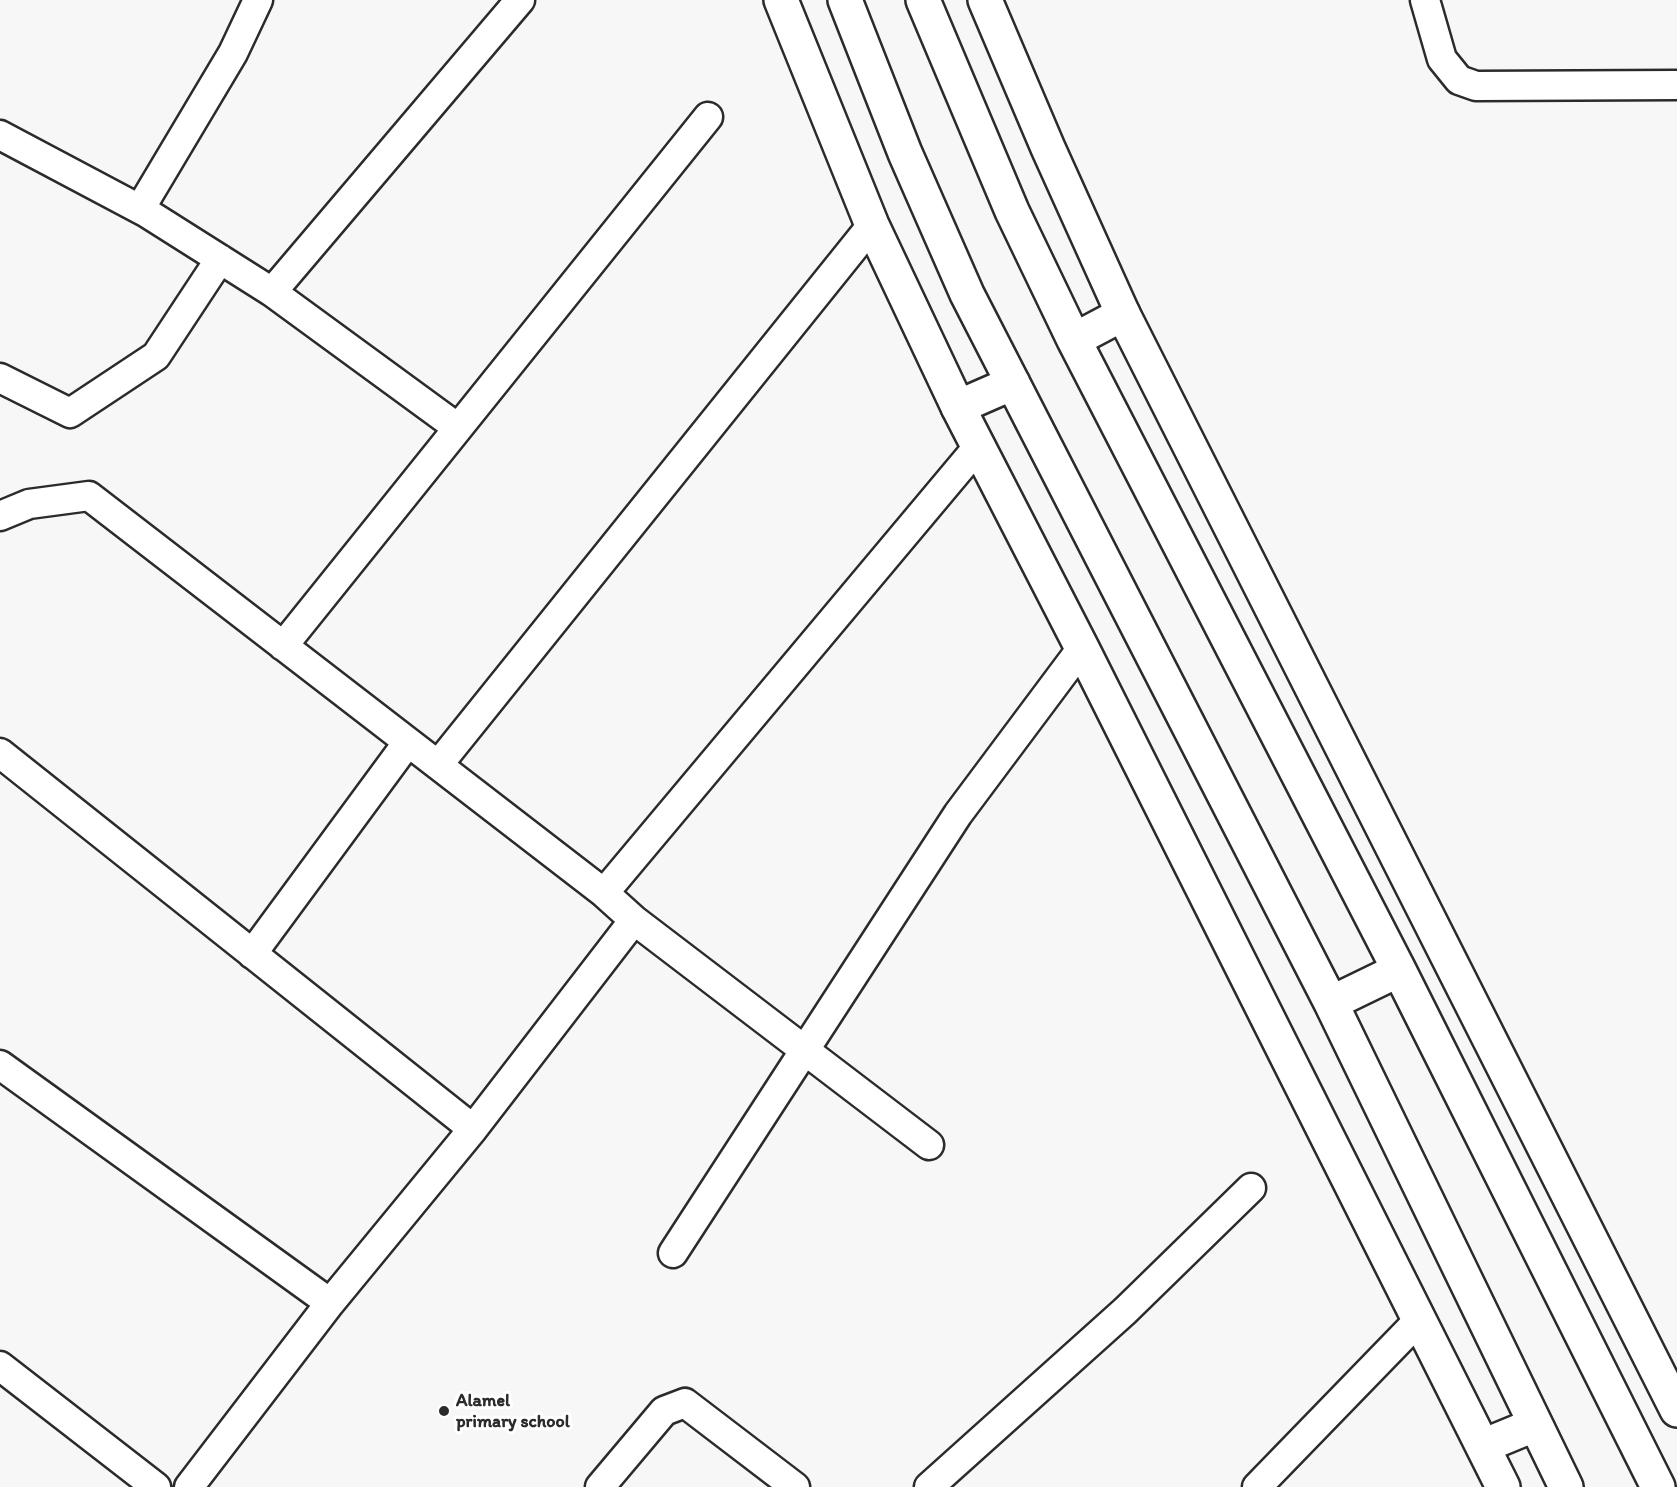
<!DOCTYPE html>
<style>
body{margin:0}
canvas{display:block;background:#f7f7f7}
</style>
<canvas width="1677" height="1487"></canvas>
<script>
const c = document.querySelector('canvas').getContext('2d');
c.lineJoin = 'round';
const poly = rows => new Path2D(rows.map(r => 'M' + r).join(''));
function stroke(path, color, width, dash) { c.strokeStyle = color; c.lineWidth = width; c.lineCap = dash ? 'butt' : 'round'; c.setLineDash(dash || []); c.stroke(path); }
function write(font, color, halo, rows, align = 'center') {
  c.font = font + ' Itim,sans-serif'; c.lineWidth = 6; c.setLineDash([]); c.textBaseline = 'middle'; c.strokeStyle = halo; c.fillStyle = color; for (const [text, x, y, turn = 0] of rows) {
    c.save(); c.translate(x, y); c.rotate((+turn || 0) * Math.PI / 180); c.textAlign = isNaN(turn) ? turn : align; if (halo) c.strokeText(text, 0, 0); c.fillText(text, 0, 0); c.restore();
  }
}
const minor = poly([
 [1425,0,1442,59,1459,80,1476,86,1677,85],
 [0,135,147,213,272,292,458,428],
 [140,209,233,53,258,0],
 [272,292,520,0],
 [0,378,70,413,156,356,220,259],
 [0,516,29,504,89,496,604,893,634,920,929,1145],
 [283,646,708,117],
 [0,753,473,1129],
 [438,765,872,225],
 [604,893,977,448],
 [252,954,408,742],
 [0,1065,330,1303],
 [673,1253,958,814,1082,648],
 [0,1366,156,1487],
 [189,1487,330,1303,473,1129,634,920],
 [600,1487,664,1411,685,1403,795,1487],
 [929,1487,1125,1311,1251,1188],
 [1257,1487,1419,1320]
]);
const tertiary = poly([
 [781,0,872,225,958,407,1082,648,1503,1487],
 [985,0,1048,148,1123,314,1677,1410]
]);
const primary = poly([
 [845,0,905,153,967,294,1331,1003,1566,1487],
 [923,0,1012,211,1074,340,1399,970,1658,1487],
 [1074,340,1123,314],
 [958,407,1013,383],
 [1331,1003,1399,970],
 [1483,1446,1534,1425]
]);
const markers = [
 [444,1411,6,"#2b2b2b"]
];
const poiNames = [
 ["Alamel",456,1401],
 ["primary school",456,1422]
];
stroke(minor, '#2b2b2b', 33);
stroke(tertiary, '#2b2b2b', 38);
stroke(primary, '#2b2b2b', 38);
stroke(minor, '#fff', 28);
stroke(tertiary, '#fff', 33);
stroke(primary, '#fff', 33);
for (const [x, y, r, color] of markers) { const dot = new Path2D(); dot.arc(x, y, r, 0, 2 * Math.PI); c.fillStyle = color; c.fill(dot); stroke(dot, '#fff', 2); }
write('bold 18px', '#2b2b2b', '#fff', poiNames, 'left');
</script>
